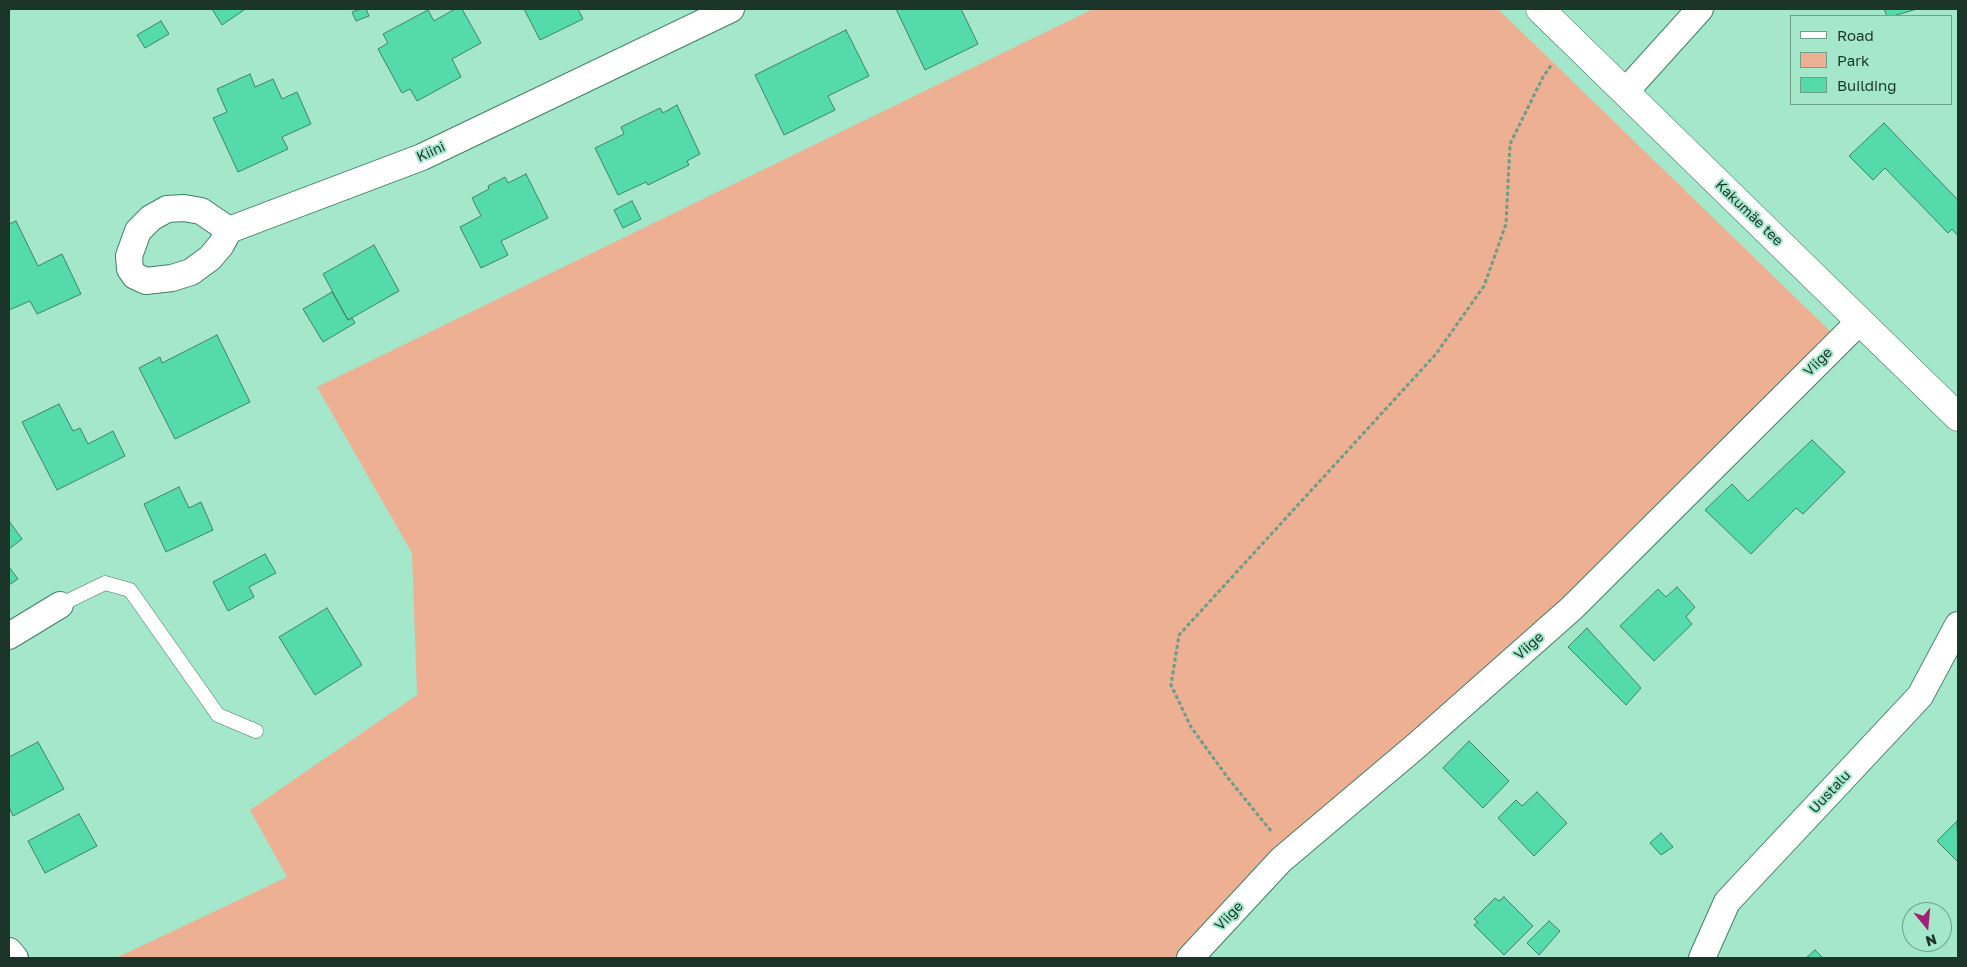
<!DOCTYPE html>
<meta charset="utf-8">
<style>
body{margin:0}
#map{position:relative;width:1967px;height:967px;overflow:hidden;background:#a5e7cb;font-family:"Golos Text",sans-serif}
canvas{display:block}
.frame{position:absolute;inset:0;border:10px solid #1b352b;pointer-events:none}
.legend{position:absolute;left:1790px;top:15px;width:162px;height:90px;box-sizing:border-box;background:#a5e7cb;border:1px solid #6ea08b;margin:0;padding:6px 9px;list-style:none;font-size:15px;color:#1b352b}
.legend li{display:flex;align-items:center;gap:10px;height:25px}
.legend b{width:25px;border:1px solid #6ea08b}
.north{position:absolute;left:1902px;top:902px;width:50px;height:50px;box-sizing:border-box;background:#a5e7cb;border:1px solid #6ea08b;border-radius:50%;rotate:163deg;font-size:14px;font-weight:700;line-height:20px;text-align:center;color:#1b352b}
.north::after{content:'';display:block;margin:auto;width:18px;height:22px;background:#a12173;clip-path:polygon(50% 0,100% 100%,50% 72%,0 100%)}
</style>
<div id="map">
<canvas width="1967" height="967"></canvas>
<div class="frame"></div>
<ul class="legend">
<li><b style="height:6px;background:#fff"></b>Road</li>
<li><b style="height:14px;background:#eeb093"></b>Park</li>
<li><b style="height:14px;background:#55daac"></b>Building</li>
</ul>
<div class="north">N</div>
</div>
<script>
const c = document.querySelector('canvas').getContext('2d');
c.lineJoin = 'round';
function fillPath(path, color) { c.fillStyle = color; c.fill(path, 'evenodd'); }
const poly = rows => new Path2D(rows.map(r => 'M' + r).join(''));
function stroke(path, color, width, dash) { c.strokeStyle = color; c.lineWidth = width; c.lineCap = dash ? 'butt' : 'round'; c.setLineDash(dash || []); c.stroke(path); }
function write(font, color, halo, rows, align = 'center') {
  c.font = font + ' "Golos Text",sans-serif'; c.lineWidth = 4; c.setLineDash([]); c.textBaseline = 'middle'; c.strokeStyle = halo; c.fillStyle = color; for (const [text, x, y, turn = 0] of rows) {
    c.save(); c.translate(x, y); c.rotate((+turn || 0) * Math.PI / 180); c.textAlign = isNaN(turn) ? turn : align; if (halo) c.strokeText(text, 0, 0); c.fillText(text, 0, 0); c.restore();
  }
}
const green = poly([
 [1093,9,1498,9,1832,333,1607,561,1178,958,116,958,287,877,250,810,417,695,412,553,317,387]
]);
const building = poly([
 [212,9,244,9,244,10,222,25,212,9],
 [361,9,366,9,369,16,356,21,352,12,361,9],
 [455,9,462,9,481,43,452,59,461,77,417,101,410,89,402,93,378,49,388,43,383,34,428,10,434,21,455,9],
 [524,9,578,9,583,19,540,40,524,9],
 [896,9,961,9,978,44,925,70,896,9],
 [1884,9,1917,9,1893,16,1887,16,1884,9],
 [161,21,169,34,145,48,137,35,161,21],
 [846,30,869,76,828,96,835,110,784,135,755,75,846,30],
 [250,74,255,87,273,79,282,99,297,92,311,124,282,137,288,149,238,172,213,118,227,112,217,89,250,74],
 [677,105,700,154,687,161,689,165,648,185,646,182,618,195,595,148,624,134,621,127,660,108,663,113,677,105],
 [1884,123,1958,200,1958,236,1952,229,1948,233,1885,168,1873,180,1849,156,1884,123],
 [526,174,548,218,501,241,508,255,481,268,460,227,481,216,472,198,489,189,488,186,505,177,508,183,526,174],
 [632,201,641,219,623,228,614,210,632,201],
 [16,221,38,266,62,254,81,294,37,314,30,301,9,310,9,224,16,221],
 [374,245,399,291,348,320,323,274,374,245],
 [332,292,348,320,352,318,355,323,323,342,303,309,332,292],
 [217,335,250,402,175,439,139,368,160,357,162,363,217,335],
 [59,404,73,431,80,428,88,444,113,431,125,456,57,490,22,422,59,404],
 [1812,440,1845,472,1803,514,1796,508,1751,554,1705,510,1732,484,1748,501,1812,440],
 [179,487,189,508,201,502,213,530,166,552,144,504,179,487],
 [9,521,22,539,9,549,9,521],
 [265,554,276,573,249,587,254,597,228,611,213,582,265,554],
 [9,567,18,579,9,585,9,567],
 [1677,587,1695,607,1686,617,1692,624,1654,661,1620,626,1658,589,1666,597,1677,587],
 [327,608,362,665,315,695,279,637,327,608],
 [1587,628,1641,688,1626,705,1568,647,1587,628],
 [1469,741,1509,781,1483,808,1443,768,1469,741],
 [38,742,64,789,13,816,9,807,9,757,38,742],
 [1537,792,1567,823,1534,856,1498,818,1516,800,1522,806,1537,792],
 [79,814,97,846,45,873,28,841,79,814],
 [1957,821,1958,859,1957,861,1937,841,1957,821],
 [1661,833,1673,847,1661,855,1650,843,1661,833],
 [1504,897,1533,926,1504,955,1474,925,1478,922,1474,919,1495,898,1499,901,1504,897],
 [1549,921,1560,931,1539,955,1527,943,1549,921],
 [1815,950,1823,958,1806,958,1815,950]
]);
const path = poly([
 [1271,831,1228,778,1191,727,1171,685,1179,635,1436,354,1484,286,1506,224,1510,144,1543,77,1552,64]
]);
const service = poly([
 [60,605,105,583,130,590,218,715,256,731]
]);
const minor = poly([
 [1625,92,1700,9],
 [229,230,201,211,184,208,167,209,151,218,138,231,129,256,130,269,135,276,146,281,172,278,191,272,210,258,221,245,229,230,422,157,731,9],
 [9,636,60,605],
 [9,951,15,958],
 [1190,958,1281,860,1416,746,1572,608,1859,322],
 [1702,958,1727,902,1920,696,1958,625]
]);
const tertiary = poly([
 [1540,9,1958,417]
]);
const streetNames = [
 ["Kiini",431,152,-24],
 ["Kakumäe tee",1749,213,44],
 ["Viige",1818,362,-45],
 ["Viige",1529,646,-42],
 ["Uustalu",1830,792,-47],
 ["Viige",1229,916,-47]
];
fillPath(green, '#eeb093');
fillPath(building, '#55daac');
stroke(building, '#418169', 1);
stroke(service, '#3f7f67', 15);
stroke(minor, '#3f7f67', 28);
stroke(tertiary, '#3f7f67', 29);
stroke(path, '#6b9d88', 3, [4, 2.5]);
stroke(service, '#fff', 14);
stroke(minor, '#fff', 26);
stroke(tertiary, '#fff', 28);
write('14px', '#1b352b', '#a5e7cb', streetNames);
</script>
